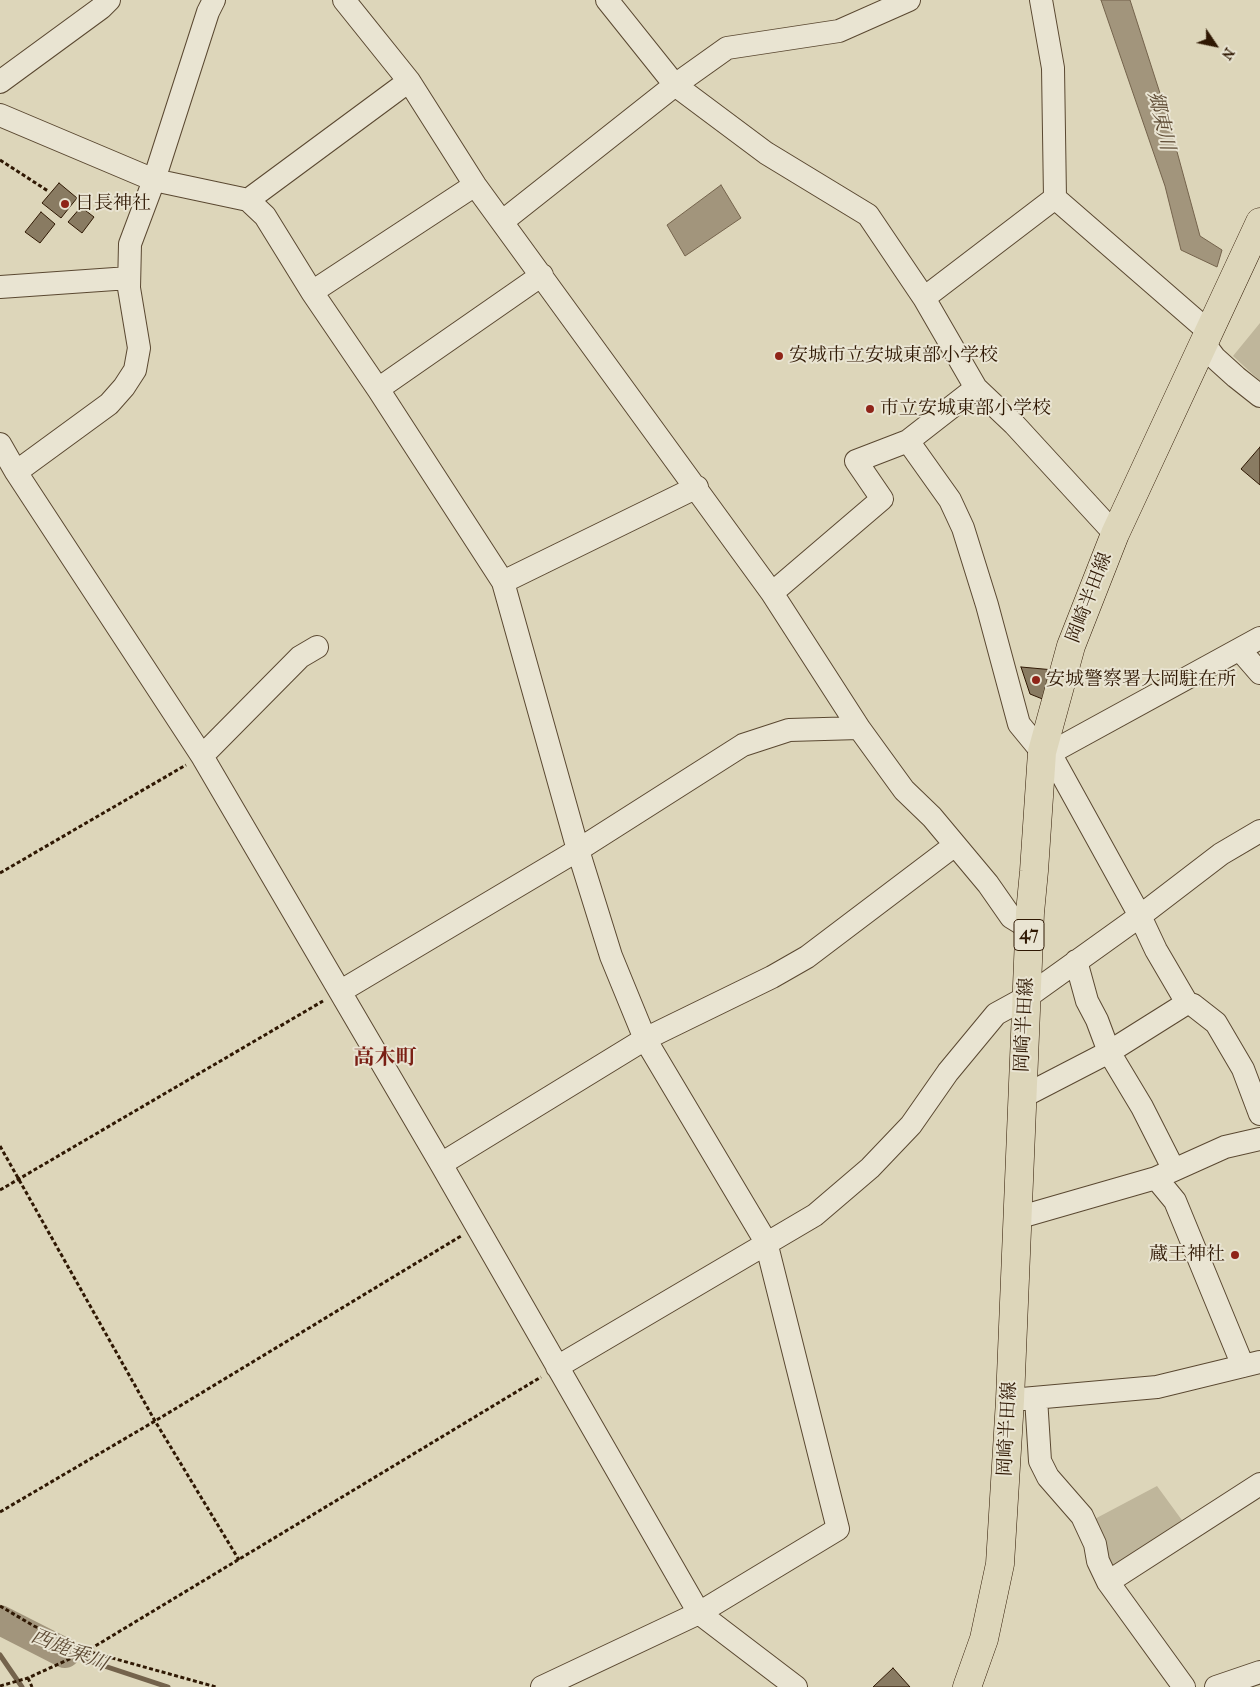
<!DOCTYPE html>
<meta charset="utf-8">
<style>
body{margin:0}
#map{position:relative;width:1260px;height:1687px;overflow:hidden;background:#ddd6ba;font-family:"IM FELL French Canon",serif}
canvas{display:block}
.north{position:absolute;left:1190px;top:20px;width:50px;height:50px;-webkit-text-stroke:4px #e9e4d2;paint-order:stroke;rotate:124deg;font-size:14px;font-weight:700;line-height:20px;text-align:center;color:#2f1803}
.north::after{content:'';display:block;margin:auto;width:18px;height:22px;background:#2f1803;clip-path:polygon(50% 0,100% 100%,50% 72%,0 100%)}
</style>
<div id="map">
<canvas width="1260" height="1687"></canvas>
<div class="north">N</div>
</div>
<script>
const c = document.querySelector('canvas').getContext('2d');
c.lineJoin = 'round';
function fillPath(path, color) { c.fillStyle = color; c.fill(path, 'evenodd'); }
const poly = rows => new Path2D(rows.map(r => 'M' + r).join(''));
function stroke(path, color, width, dash) { c.strokeStyle = color; c.lineWidth = width; c.lineCap = dash ? 'butt' : 'round'; c.setLineDash(dash || []); c.stroke(path); }
function write(font, color, halo, rows, align = 'center') {
  c.font = font + ' "IM FELL French Canon","Noto Serif JP",serif'; c.lineWidth = 4; c.setLineDash([]); c.textBaseline = 'middle'; c.strokeStyle = halo; c.fillStyle = color; for (const [text, x, y, turn = 0] of rows) {
    c.save(); c.translate(x, y); c.rotate((+turn || 0) * Math.PI / 180); c.textAlign = isNaN(turn) ? turn : align; if (halo) c.strokeText(text, 0, 0); c.fillText(text, 0, 0); c.restore();
  }
}
const green = poly([
 [1260,323,1260,381,1233,356],
 [1157,1486,1184,1523,1113,1571,1089,1522]
]);
const water = poly([
 [1101,0,1130,0,1167,115,1200,236,1222,250,1217,267,1181,250,1165,186,1101,0],
 [721,185,741,218,685,256,667,225,721,185]
]);
const stream = poly([
 [65,1653,168,1687],
 [0,1655,22,1687]
]);
const river = poly([
 [0,1620,65,1653]
]);
const building = poly([
 [59,183,77,198,61,218,42,203,59,183],
 [81,207,94,217,82,233,68,222,81,207],
 [41,212,55,224,40,243,25,232,41,212],
 [1260,447,1260,485,1241,469,1260,447],
 [1021,667,1054,670,1045,700,1030,694,1021,667],
 [893,1668,910,1687,873,1687,893,1668]
]);
const path = poly([
 [0,160,48,191],
 [0,873,186,765],
 [0,1146,155,1421,239,1560],
 [0,1190,323,1001],
 [0,1512,155,1421,461,1236],
 [0,1606,34,1626,87,1651,216,1687],
 [28,1678,32,1687],
 [0,1686,28,1678,87,1651,541,1377]
]);
const minor = poly([
 [344,0,409,81,475,185,772,593,859,728,904,790,932,817,988,884,1011,917,1029,928],
 [607,0,675,85,766,153,868,215,924,298,976,388,1014,424,1115,534],
 [1041,0,1053,68,1055,198,1208,331],
 [0,82,101,8,109,0],
 [0,115,154,180,248,200,265,216,312,292,378,389,503,582,578,850,611,956,645,1039,766,1242,838,1529,699,1613,542,1687],
 [248,200,409,81],
 [503,221,675,85,727,48,839,31,909,0],
 [0,287,129,278],
 [312,292,475,185],
 [924,298,1055,198],
 [1203,342,1215,358,1236,377,1260,396],
 [378,389,542,275],
 [908,441,950,500,963,528,987,605,1019,724,1042,752,1050,753,1260,638],
 [0,444,16,472,202,756,441,1164,699,1613,796,1687],
 [16,472,109,404,124,387,135,370,139,348,129,288,130,244,154,180,208,12,214,0],
 [503,582,697,487],
 [772,593,882,499,856,461,908,441,976,388],
 [1240,650,1260,673],
 [1050,753,1140,916,1156,950,1187,1003,1193,1005,1216,1023,1243,1069,1260,1114],
 [202,756,300,657,317,647],
 [1076,961,1087,1001,1097,1020,1109,1052,1142,1107,1174,1170],
 [341,991,578,850,743,745,789,730,859,728],
 [1022,1097,1109,1052,1187,1003],
 [441,1164,645,1039,772,977,807,957,955,845],
 [1156,1178,1175,1201,1243,1366],
 [1017,1218,1156,1178,1225,1147,1260,1139],
 [557,1367,815,1215,870,1168,911,1125,948,1072,996,1014,1027,997,1140,916,1221,854,1260,831],
 [1036,1398,1040,1461,1048,1477,1082,1516,1095,1544,1098,1561,1108,1582,1184,1687],
 [1022,1399,1157,1387,1260,1362],
 [1108,1582,1260,1484],
 [1216,1687,1260,1672]
]);
const major = poly([
 [967,1687,984,1639,1000,1564,1010,1400,1030,913,1034,871,1042,752,1071,646,1115,534,1260,222]
]);
const markers = [
 [65,204,5,"#8f2418"],
 [779,356,5,"#8f2418"],
 [870,409,5,"#8f2418"],
 [1036,680,5,"#8f2418"],
 [1235,1255,5,"#8f2418"]
];
const shields = [
 [1029,935,30]
];
const shieldNames = [
 ["47",1029,935]
];
const poiNames = [
 ["日長神社",75,204],
 ["安城市立安城東部小学校",789,356],
 ["市立安城東部小学校",880,409],
 ["安城警察署大岡駐在所",1046,680],
 ["蔵王神社",1225,1255,"right"]
];
const streetNames = [
 ["岡崎半田線",1090,598,-69],
 ["岡崎半田線",1025,1025,-87],
 ["岡崎半田線",1008,1429,-87]
];
const waterNames = [
 ["郷東川",1160,121,77],
 ["西鹿乗川",69,1651,22]
];
const quarterNames = [
 ["高木町",385,1059]
];
fillPath(green, '#bfb69b');
fillPath(water, '#a2957c');
stroke(water, '#74634c', 1);
stroke(stream, '#74634c', 5);
stroke(river, '#a2957c', 30);
fillPath(building, '#897b62');
stroke(building, '#2f1803', 1);
stroke(minor, '#5a4831', 24);
stroke(major, '#2f1803', 29);
stroke(path, '#2f1803', 3, [4, 2.5]);
stroke(minor, '#e9e4d2', 22);
stroke(major, '#ddd6ba', 28);
for (const [x, y, r, color] of markers) { const dot = new Path2D(); dot.arc(x, y, r, 0, 2 * Math.PI); c.fillStyle = color; c.fill(dot); stroke(dot, '#e9e4d2', 2); }
for (const [x, y, w] of shields) { const box = new Path2D(); box.roundRect(x - w / 2, y - 15.5, w, 31, 4); c.fillStyle = '#e9e4d2'; c.fill(box); stroke(box, '#2f1803', 1); }
write('bold 18px', '#2f1803', null, shieldNames);
write('19px', '#2f1803', '#e9e4d2', poiNames, 'left');
write('19px', '#2f1803', '#e9e4d2', streetNames);
write('italic 20px', '#5d4a33', '#e9e4d2', waterNames);
write('bold 21px', '#7a1f14', '#e9e4d2', quarterNames);
</script>
